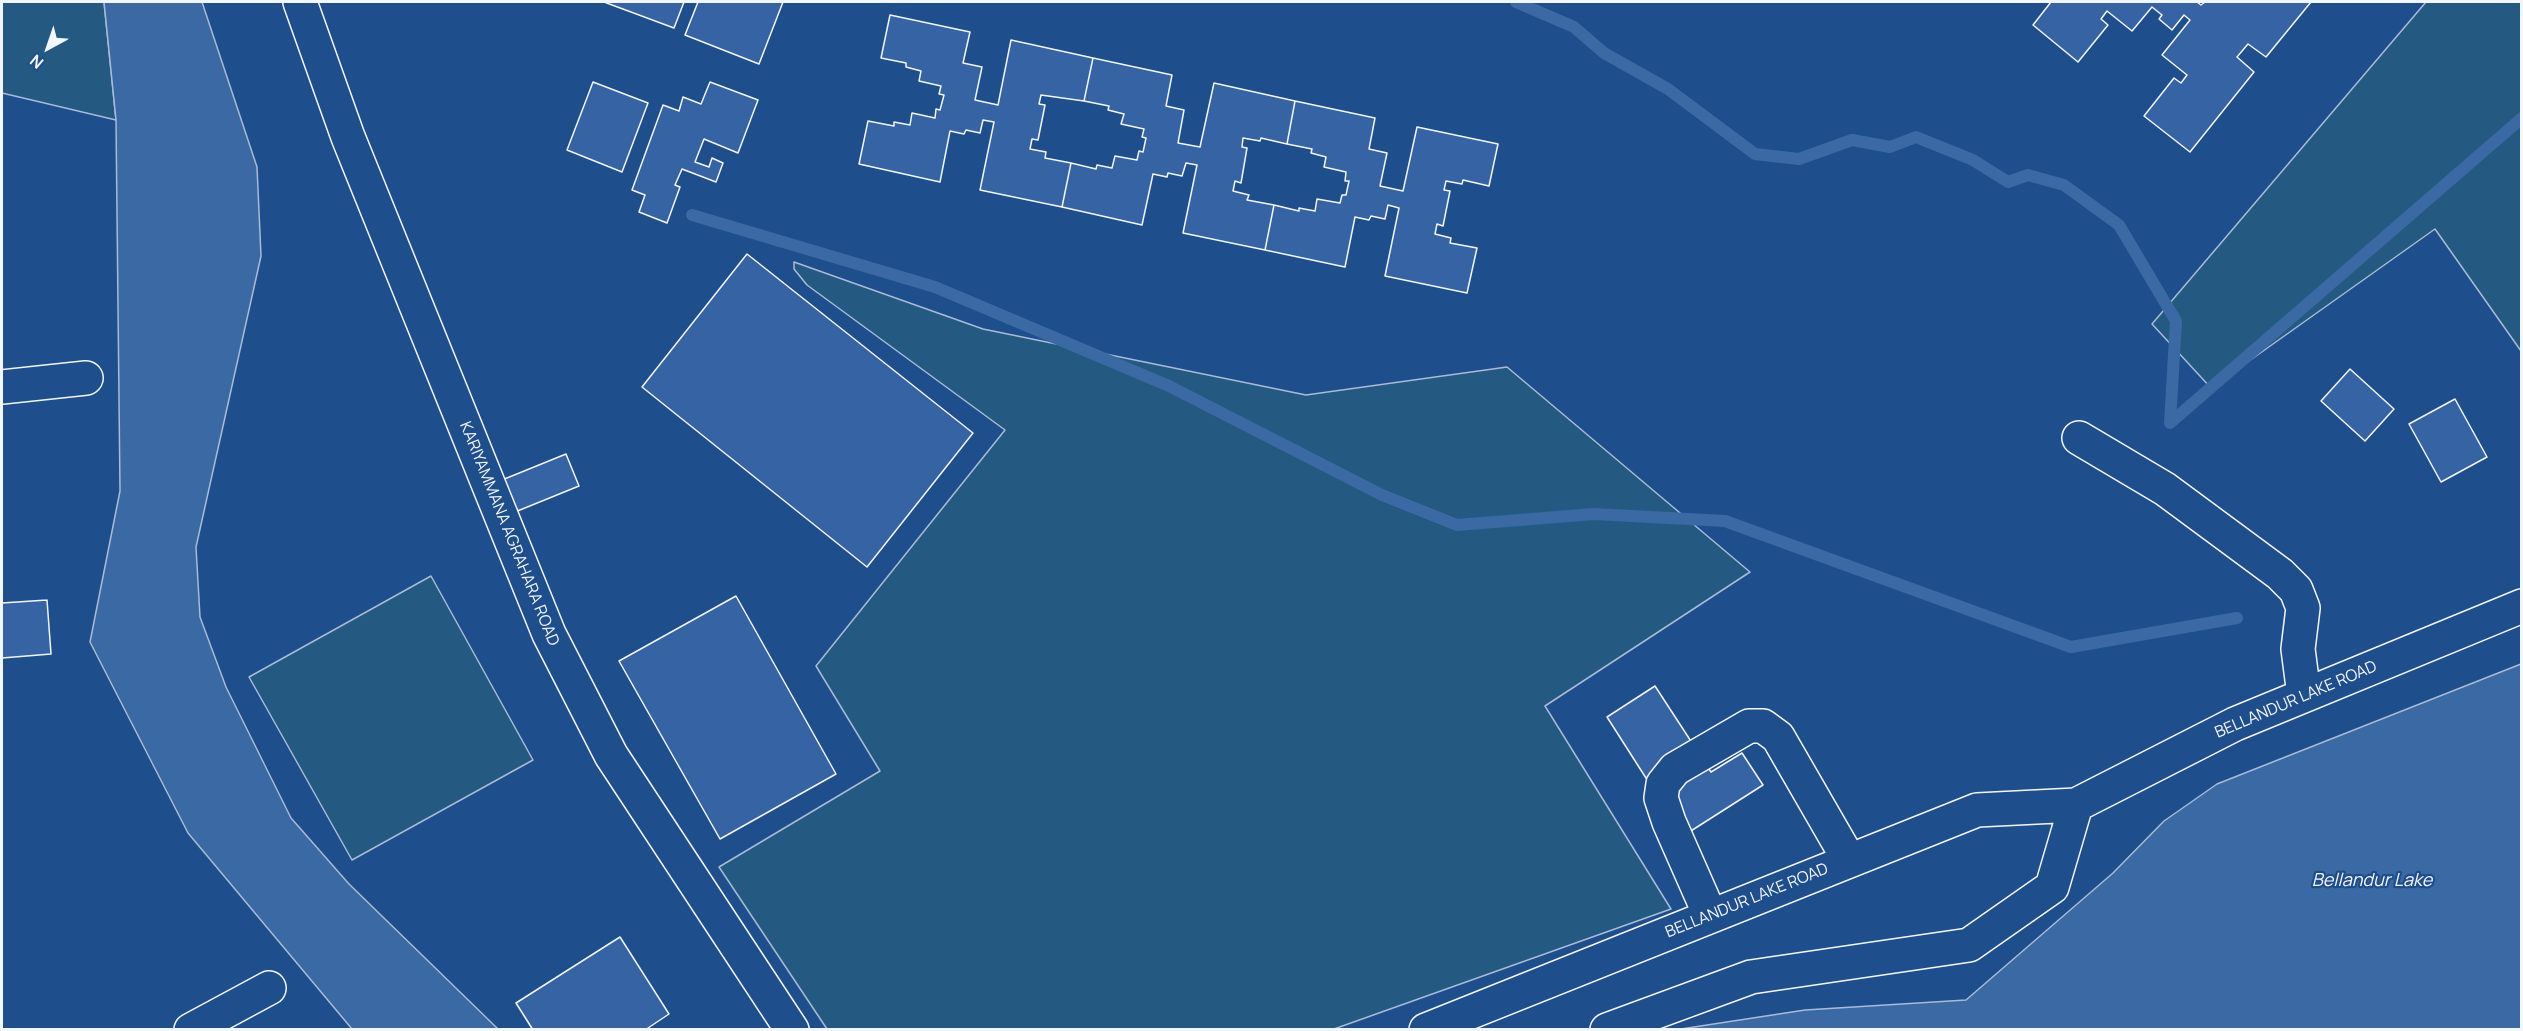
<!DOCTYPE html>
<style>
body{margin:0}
#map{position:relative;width:2523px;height:1031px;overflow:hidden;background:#1f4e8c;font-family:Manrope,sans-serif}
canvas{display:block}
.frame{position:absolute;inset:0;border:3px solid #f2f6ff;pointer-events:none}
.north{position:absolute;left:18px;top:18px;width:60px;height:60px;-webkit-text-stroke:4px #1f4e8c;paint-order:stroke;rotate:220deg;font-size:16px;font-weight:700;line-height:24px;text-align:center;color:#f2f6ff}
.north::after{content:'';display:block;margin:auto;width:21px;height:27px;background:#f2f6ff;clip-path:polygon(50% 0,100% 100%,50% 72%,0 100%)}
</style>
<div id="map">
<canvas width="2523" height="1031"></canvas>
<div class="frame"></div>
<div class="north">N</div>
</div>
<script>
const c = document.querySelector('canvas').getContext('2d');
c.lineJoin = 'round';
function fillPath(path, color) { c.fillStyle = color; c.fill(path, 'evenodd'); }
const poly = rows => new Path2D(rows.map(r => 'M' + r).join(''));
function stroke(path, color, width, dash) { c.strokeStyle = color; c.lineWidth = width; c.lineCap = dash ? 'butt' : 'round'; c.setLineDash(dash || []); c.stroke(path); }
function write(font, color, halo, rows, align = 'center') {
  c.font = font + ' Manrope,sans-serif'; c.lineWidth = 4.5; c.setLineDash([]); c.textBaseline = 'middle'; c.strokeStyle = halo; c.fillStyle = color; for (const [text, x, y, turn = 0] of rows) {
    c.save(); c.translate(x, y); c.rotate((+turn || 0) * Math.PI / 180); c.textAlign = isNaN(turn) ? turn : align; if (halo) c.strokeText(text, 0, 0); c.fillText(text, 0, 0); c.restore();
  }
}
const green = poly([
 [2,2,104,2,116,120,2,93,2,2],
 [2426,2,2521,2,2521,351,2435,229,2211,388,2152,324,2426,2],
 [794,262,983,329,1306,395,1507,367,1750,572,1545,706,1671,909,1334,1029,827,1029,719,867,880,771,816,666,1005,430,807,285,794,269,794,262],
 [431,576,533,760,352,860,249,677,431,576]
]);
const water = poly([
 [104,2,202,2,257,167,261,256,196,547,200,617,226,687,291,818,349,884,498,1029,352,1029,188,833,90,642,120,491,116,120,104,2],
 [2521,664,2521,1029,1681,1029,1805,1010,1966,1000,2113,873,2164,821,2217,784,2521,664]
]);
const stream = poly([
 [1516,2,1574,27,1604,53,1668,89,1755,154,1799,159,1852,140,1890,147,1916,137,1973,160,2008,182,2028,175,2064,185,2119,225,2176,321,2170,423],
 [692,215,935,287,1169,386,1382,495,1457,525,1594,514,1725,521,2071,647,2237,618],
 [2170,423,2522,118]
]);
const building = poly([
 [604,2,684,2,674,28,604,2],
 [698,2,783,2,759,64,685,35,698,2],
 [2051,2,2197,2,2201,5,2205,2,2311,2,2266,57,2248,44,2237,57,2254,72,2190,152,2144,116,2174,78,2181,83,2187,75,2162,55,2190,20,2184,15,2172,30,2159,19,2162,15,2152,7,2132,31,2107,11,2101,19,2108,25,2078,62,2033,25,2051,2],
 [890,15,970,32,963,63,982,67,975,100,998,105,1011,40,1093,58,1084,101,1041,95,1039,104,1045,105,1038,140,1032,139,1030,149,1046,152,1045,158,1071,163,1062,207,980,190,994,122,983,120,980,133,966,130,964,134,950,131,940,182,859,164,868,121,894,126,894,122,910,125,912,113,935,118,936,109,940,110,944,95,939,94,941,86,919,81,921,71,906,67,906,63,881,58,890,15],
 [1093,58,1172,75,1166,106,1184,110,1178,143,1200,147,1214,83,1295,101,1287,144,1261,138,1260,141,1243,138,1242,147,1247,148,1241,183,1235,181,1233,191,1249,195,1247,200,1274,205,1265,250,1183,233,1197,165,1186,163,1182,176,1168,173,1167,177,1153,174,1142,225,1062,207,1071,163,1096,169,1097,165,1112,168,1115,156,1137,160,1139,151,1143,152,1146,138,1142,137,1144,129,1121,124,1124,114,1108,110,1109,106,1084,101,1093,58],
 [593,82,648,103,622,172,567,150,593,82],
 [710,82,758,100,738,153,704,139,695,162,709,167,712,158,723,163,716,182,682,169,675,185,680,187,667,223,639,212,645,195,632,190,663,105,679,111,683,97,701,104,710,82],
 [1295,101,1375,118,1369,149,1387,153,1380,186,1403,191,1417,127,1498,144,1489,186,1463,180,1462,184,1446,181,1444,190,1450,191,1443,226,1437,224,1435,234,1451,238,1450,243,1477,248,1467,293,1385,276,1399,208,1388,205,1385,219,1371,216,1369,220,1355,217,1345,267,1265,250,1274,205,1299,211,1299,208,1315,211,1317,199,1340,203,1342,195,1346,195,1349,181,1345,181,1346,172,1324,167,1326,157,1311,153,1312,149,1287,144,1295,101],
 [747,254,973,433,867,567,642,387,747,254],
 [2350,369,2394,409,2365,441,2321,401,2350,369],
 [2455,399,2487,457,2441,482,2409,424,2455,399],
 [566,454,579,486,515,512,502,480,566,454],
 [736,596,836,774,720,839,619,661,736,596],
 [47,600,51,654,2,658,2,603,47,600],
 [1655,686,1711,772,1742,753,1763,785,1683,836,1607,717,1655,686],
 [620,937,669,1014,645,1030,533,1030,516,1003,620,937]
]);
const minor = poly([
 [300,2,348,137,549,634,611,755,792,1030],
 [2,387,86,378],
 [2079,438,2165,489,2280,574,2296,590,2303,608,2298,649,2304,695],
 [1710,915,1669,822,1661,798,1663,784,1675,769,1749,726,1763,726,1778,737,1849,860],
 [191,1030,269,988],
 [1426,1030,1977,810,2076,805,2235,724,2522,606],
 [1607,1030,1751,977,1969,945,2052,887,2076,805]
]);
const streetNames = [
 ["KARIYAMMANA AGRAHARA ROAD",509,534,68],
 ["BELLANDUR LAKE ROAD",2296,700,-23],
 ["BELLANDUR LAKE ROAD",1747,901,-22]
];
const waterNames = [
 ["Bellandur Lake",2372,881]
];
fillPath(green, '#245a82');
stroke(green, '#a8bbd7', 1.5);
fillPath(water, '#3b69a3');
stroke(water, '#a8bbd7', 1.5);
stroke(stream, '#3b69a3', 12);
fillPath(building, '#3563a3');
stroke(building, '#f2f6ff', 1.5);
stroke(minor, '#f2f6ff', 36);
stroke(minor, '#1f4e8c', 33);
write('16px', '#f2f6ff', '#1f4e8c', streetNames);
write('italic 18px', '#f2f6ff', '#1f4e8c', waterNames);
</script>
